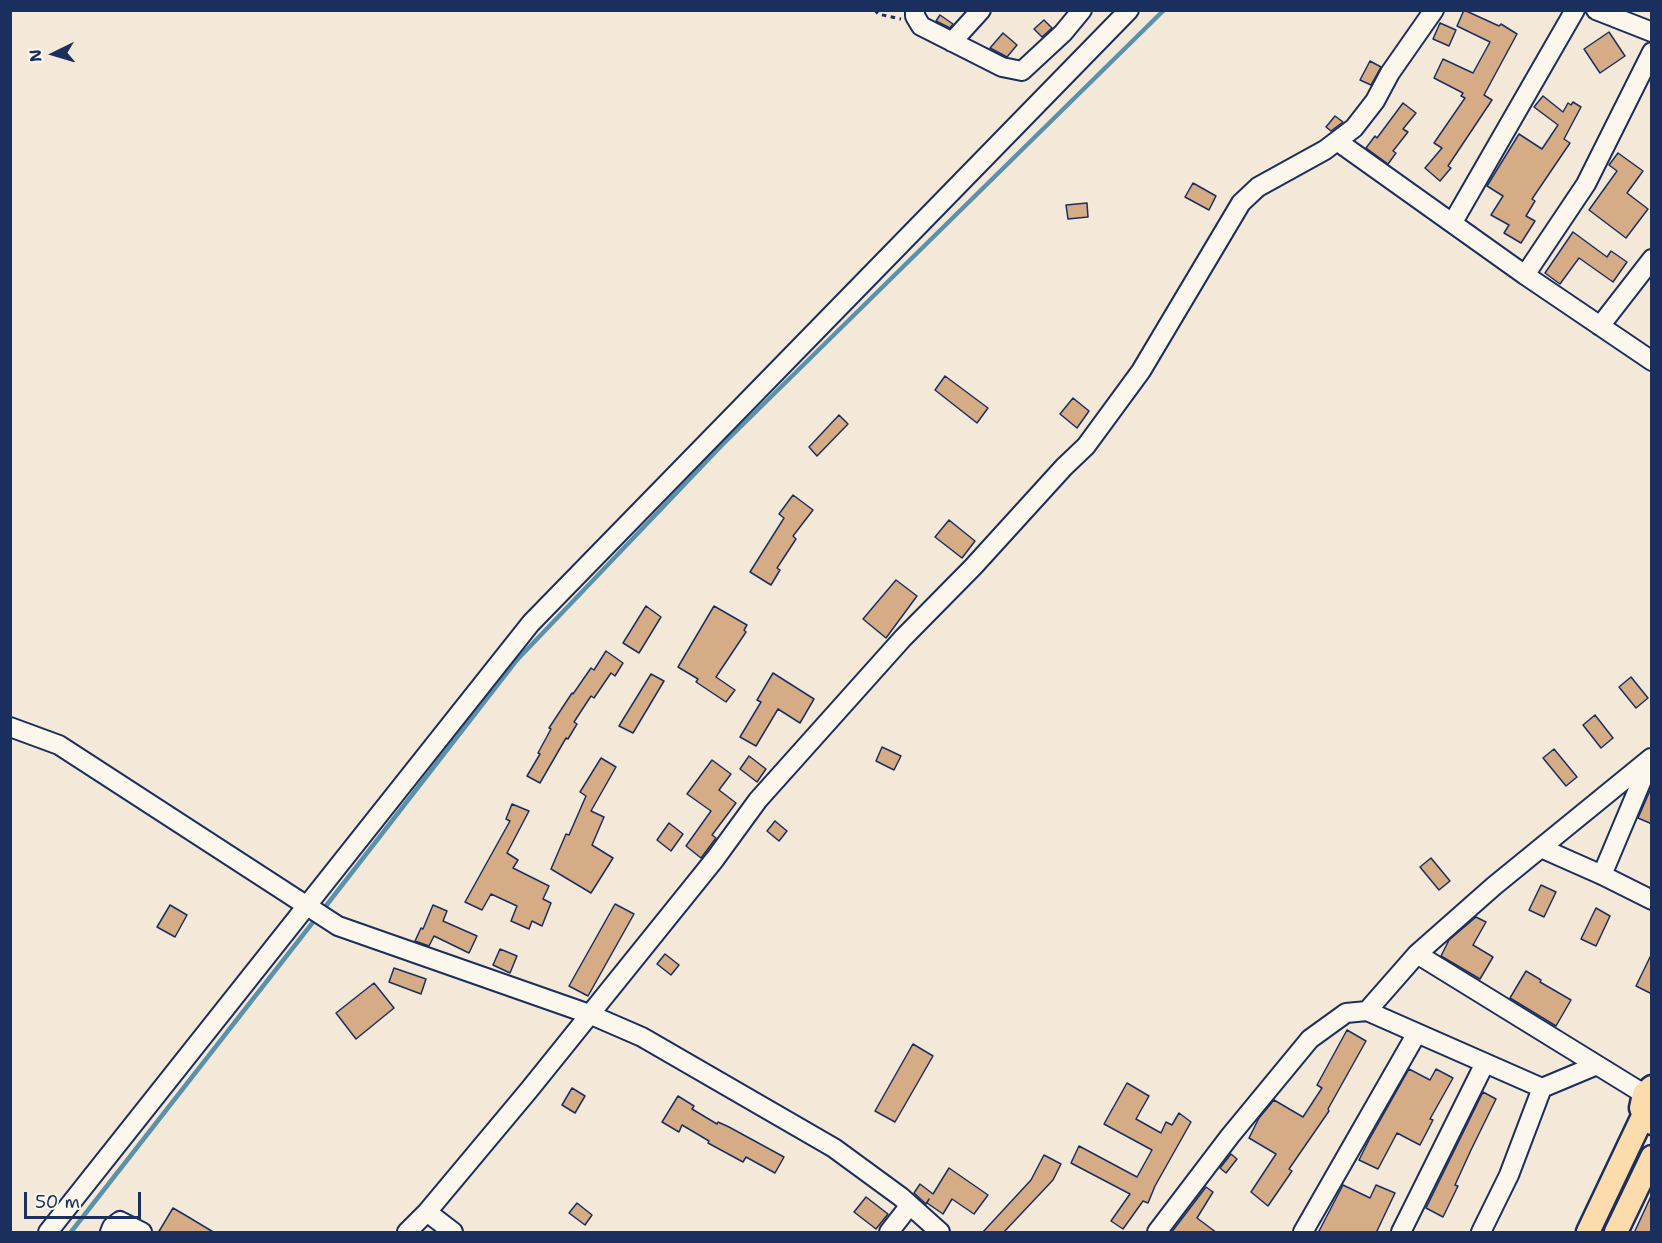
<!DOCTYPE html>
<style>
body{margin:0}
#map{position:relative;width:1662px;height:1243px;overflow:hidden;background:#f4e8d8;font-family:"Shantell Sans",sans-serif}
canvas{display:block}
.frame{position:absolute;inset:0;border:12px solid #1b2f5e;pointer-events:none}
.north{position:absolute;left:24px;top:24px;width:60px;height:60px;-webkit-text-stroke:4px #fbf7ec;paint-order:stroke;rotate:265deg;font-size:16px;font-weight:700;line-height:24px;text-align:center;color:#1b2f5e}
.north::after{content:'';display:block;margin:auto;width:21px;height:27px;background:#1b2f5e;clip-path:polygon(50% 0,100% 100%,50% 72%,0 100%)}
.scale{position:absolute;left:24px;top:1192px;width:117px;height:27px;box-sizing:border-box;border:3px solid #1b2f5e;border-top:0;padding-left:8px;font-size:18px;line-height:21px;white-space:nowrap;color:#1b2f5e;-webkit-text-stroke:4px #fbf7ec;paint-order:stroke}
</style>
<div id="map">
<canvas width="1662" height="1243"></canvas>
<div class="frame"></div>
<div class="north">N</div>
<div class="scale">50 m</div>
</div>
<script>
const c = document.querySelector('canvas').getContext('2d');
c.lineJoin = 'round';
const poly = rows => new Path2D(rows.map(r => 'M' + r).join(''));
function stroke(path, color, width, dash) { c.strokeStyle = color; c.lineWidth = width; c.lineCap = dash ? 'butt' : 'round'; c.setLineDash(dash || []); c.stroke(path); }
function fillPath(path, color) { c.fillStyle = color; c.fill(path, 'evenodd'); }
const stream = poly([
 [322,911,516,661,723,444,1164,10],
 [71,1232,317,917]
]);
const building = poly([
 [1464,10,1499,26,1501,24,1517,34,1484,95,1492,100,1448,166,1451,168,1440,181,1425,168,1442,148,1434,143,1465,98,1461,96,1463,93,1434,78,1443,59,1473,73,1490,42,1457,26,1464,10],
 [940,15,953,24,950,28,936,21,940,15],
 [1044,20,1052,28,1042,37,1034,29,1044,20],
 [1440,23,1456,30,1449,46,1433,39,1440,23],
 [1609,32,1625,56,1600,73,1584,49,1609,32],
 [1003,33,1017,45,1007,57,990,48,1003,33],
 [1370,61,1381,67,1371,85,1360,80,1370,61],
 [1543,96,1563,112,1568,103,1571,105,1573,102,1581,107,1564,139,1570,143,1532,199,1535,201,1526,216,1535,221,1521,243,1504,233,1509,225,1491,215,1503,196,1487,186,1519,134,1542,149,1558,125,1534,107,1543,96],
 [1403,103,1416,113,1403,129,1408,132,1393,151,1396,153,1388,164,1366,148,1375,136,1377,138,1403,103],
 [1335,116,1343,122,1331,131,1326,127,1335,116],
 [1618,153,1643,171,1627,193,1648,209,1626,238,1589,210,1617,171,1609,165,1618,153],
 [1193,183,1216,196,1209,210,1185,197,1193,183],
 [1087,203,1088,217,1068,219,1066,205,1087,203],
 [1573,232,1607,257,1611,251,1627,262,1613,282,1579,258,1560,284,1545,273,1573,232],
 [945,376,988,408,977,423,935,390,945,376],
 [1073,398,1089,411,1077,428,1060,414,1073,398],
 [839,415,848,424,817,456,809,447,839,415],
 [793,495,813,510,793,536,796,539,777,568,780,570,771,585,750,572,784,518,779,514,793,495],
 [949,520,975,541,962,558,935,537,949,520],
 [896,580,917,596,886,638,863,619,896,580],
 [646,606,661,617,639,653,623,643,646,606],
 [714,606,747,625,744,630,746,632,716,677,735,690,726,702,696,682,698,679,678,667,714,606],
 [606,651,623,663,615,676,611,673,594,698,591,696,574,722,577,724,568,739,566,738,540,783,527,776,540,754,538,753,551,729,549,728,572,693,573,694,591,668,594,670,606,651],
 [773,673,814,699,800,723,778,709,756,746,740,737,761,702,757,700,773,673],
 [651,674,664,681,633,733,619,726,651,674],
 [1631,677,1648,698,1636,708,1619,687,1631,677],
 [1595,715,1613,738,1601,748,1583,725,1595,715],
 [882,747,901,756,894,770,876,761,882,747],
 [1554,749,1577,777,1566,786,1543,758,1554,749],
 [749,756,766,769,757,782,740,769,749,756],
 [601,758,616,767,591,811,604,817,592,845,613,858,591,893,551,869,566,834,569,835,586,796,580,792,601,758],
 [712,760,731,774,719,790,736,803,712,835,716,838,701,858,686,846,711,811,687,794,712,760],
 [1652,786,1652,824,1638,818,1652,786],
 [512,804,529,811,507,853,518,860,513,868,549,886,543,899,551,903,542,926,532,921,529,929,511,921,517,906,491,894,482,910,465,902,510,821,506,819,512,804],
 [775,821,787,831,779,841,767,831,775,821],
 [669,823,683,834,671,851,657,840,669,823],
 [1431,858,1450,881,1439,890,1420,867,1431,858],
 [1541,885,1556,892,1544,917,1529,910,1541,885],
 [615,904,634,914,588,996,569,986,615,904],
 [170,905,187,915,175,937,157,927,170,905],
 [433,905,447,911,443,921,477,936,469,953,434,936,429,946,415,941,421,928,423,929,433,905],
 [1596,908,1610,916,1596,946,1581,939,1596,908],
 [1476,917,1486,922,1473,945,1493,957,1480,979,1441,956,1449,940,1476,917],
 [500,949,517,956,510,973,493,965,500,949],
 [1652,953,1652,994,1636,986,1652,953],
 [665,954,679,965,671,975,657,964,665,954],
 [394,968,426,979,421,994,389,982,394,968],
 [1526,971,1541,980,1540,982,1571,1000,1556,1026,1510,998,1526,971],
 [374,983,394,1008,356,1039,336,1013,374,983],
 [1347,1030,1366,1041,1328,1109,1329,1111,1289,1169,1292,1171,1268,1206,1251,1192,1276,1154,1249,1138,1259,1118,1274,1100,1303,1117,1322,1088,1317,1085,1347,1030],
 [913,1044,933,1056,895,1122,875,1111,913,1044],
 [1409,1069,1430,1080,1436,1069,1453,1078,1430,1119,1433,1120,1420,1145,1397,1133,1378,1169,1359,1160,1369,1140,1409,1069],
 [1127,1083,1149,1096,1136,1119,1161,1133,1166,1122,1172,1125,1179,1113,1191,1122,1155,1186,1148,1203,1143,1201,1123,1229,1111,1221,1130,1194,1071,1163,1079,1146,1137,1177,1152,1150,1104,1124,1127,1083],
 [572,1088,585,1096,575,1113,562,1105,572,1088],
 [1483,1092,1496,1099,1471,1150,1455,1185,1458,1186,1443,1217,1426,1208,1483,1092],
 [678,1096,694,1106,692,1109,717,1124,718,1122,729,1127,784,1157,775,1173,746,1157,743,1162,708,1143,709,1141,682,1125,679,1132,662,1122,678,1096],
 [1231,1154,1237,1159,1226,1173,1220,1168,1231,1154],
 [1044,1155,1061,1164,1053,1180,1003,1233,982,1233,1031,1180,1044,1155],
 [949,1168,988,1195,974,1214,952,1199,943,1214,927,1203,929,1199,926,1204,914,1193,920,1184,933,1194,949,1168],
 [1343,1185,1370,1198,1376,1185,1395,1193,1376,1233,1318,1233,1343,1185],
 [1206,1187,1213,1192,1197,1218,1217,1233,1171,1233,1206,1187],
 [1652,1194,1652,1233,1634,1233,1652,1194],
 [866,1197,888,1214,876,1229,854,1212,866,1197],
 [577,1203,592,1215,585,1225,569,1213,577,1203],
 [173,1208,185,1215,215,1233,158,1233,173,1208]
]);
const path = poly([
 [875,10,878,14,901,19]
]);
const minor = poly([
 [915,10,915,16,921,26,1002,67,1022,71,1063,33,1082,10],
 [1596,10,1652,32],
 [952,42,981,10],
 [1337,141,1525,275,1652,361],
 [1453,222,1575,10],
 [1525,275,1586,184,1652,52],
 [1600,326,1652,259],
 [10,727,59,745,338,926,589,1014,642,1037,834,1148,901,1197,940,1232],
 [1541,848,1602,875,1652,900],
 [1602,875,1650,761],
 [1417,954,1644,1094],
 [1367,1011,1417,954,1494,886,1651,758],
 [427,1212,453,1232],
 [48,1232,531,623,1129,10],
 [110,1232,112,1227,120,1221,142,1232],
 [407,1232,427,1212,529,1090,715,859,758,800,903,638,973,567,1064,467,1086,446,1141,371,1241,203,1258,187,1325,150,1354,128,1375,101,1390,73,1434,10],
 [889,1232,910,1205],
 [1157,1232,1230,1136,1310,1039,1346,1013,1367,1011,1542,1088],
 [1303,1232,1417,1033],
 [1401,1232,1485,1063],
 [1481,1232,1509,1175,1542,1088,1597,1065]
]);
const major = poly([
 [1652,1087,1644,1094,1641,1108,1644,1114,1652,1123],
 [1588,1232,1644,1114],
 [1616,1232,1652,1157]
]);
stroke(stream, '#5a92ac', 4.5);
fillPath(building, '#d6ac87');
stroke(building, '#1b2f5e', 1.5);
stroke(minor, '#1b2f5e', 22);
stroke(major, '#1b2f5e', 27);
stroke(path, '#1b2f5e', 3, [4.5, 4.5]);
stroke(minor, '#fbf7ec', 18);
stroke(major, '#fcdcac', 22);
</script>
